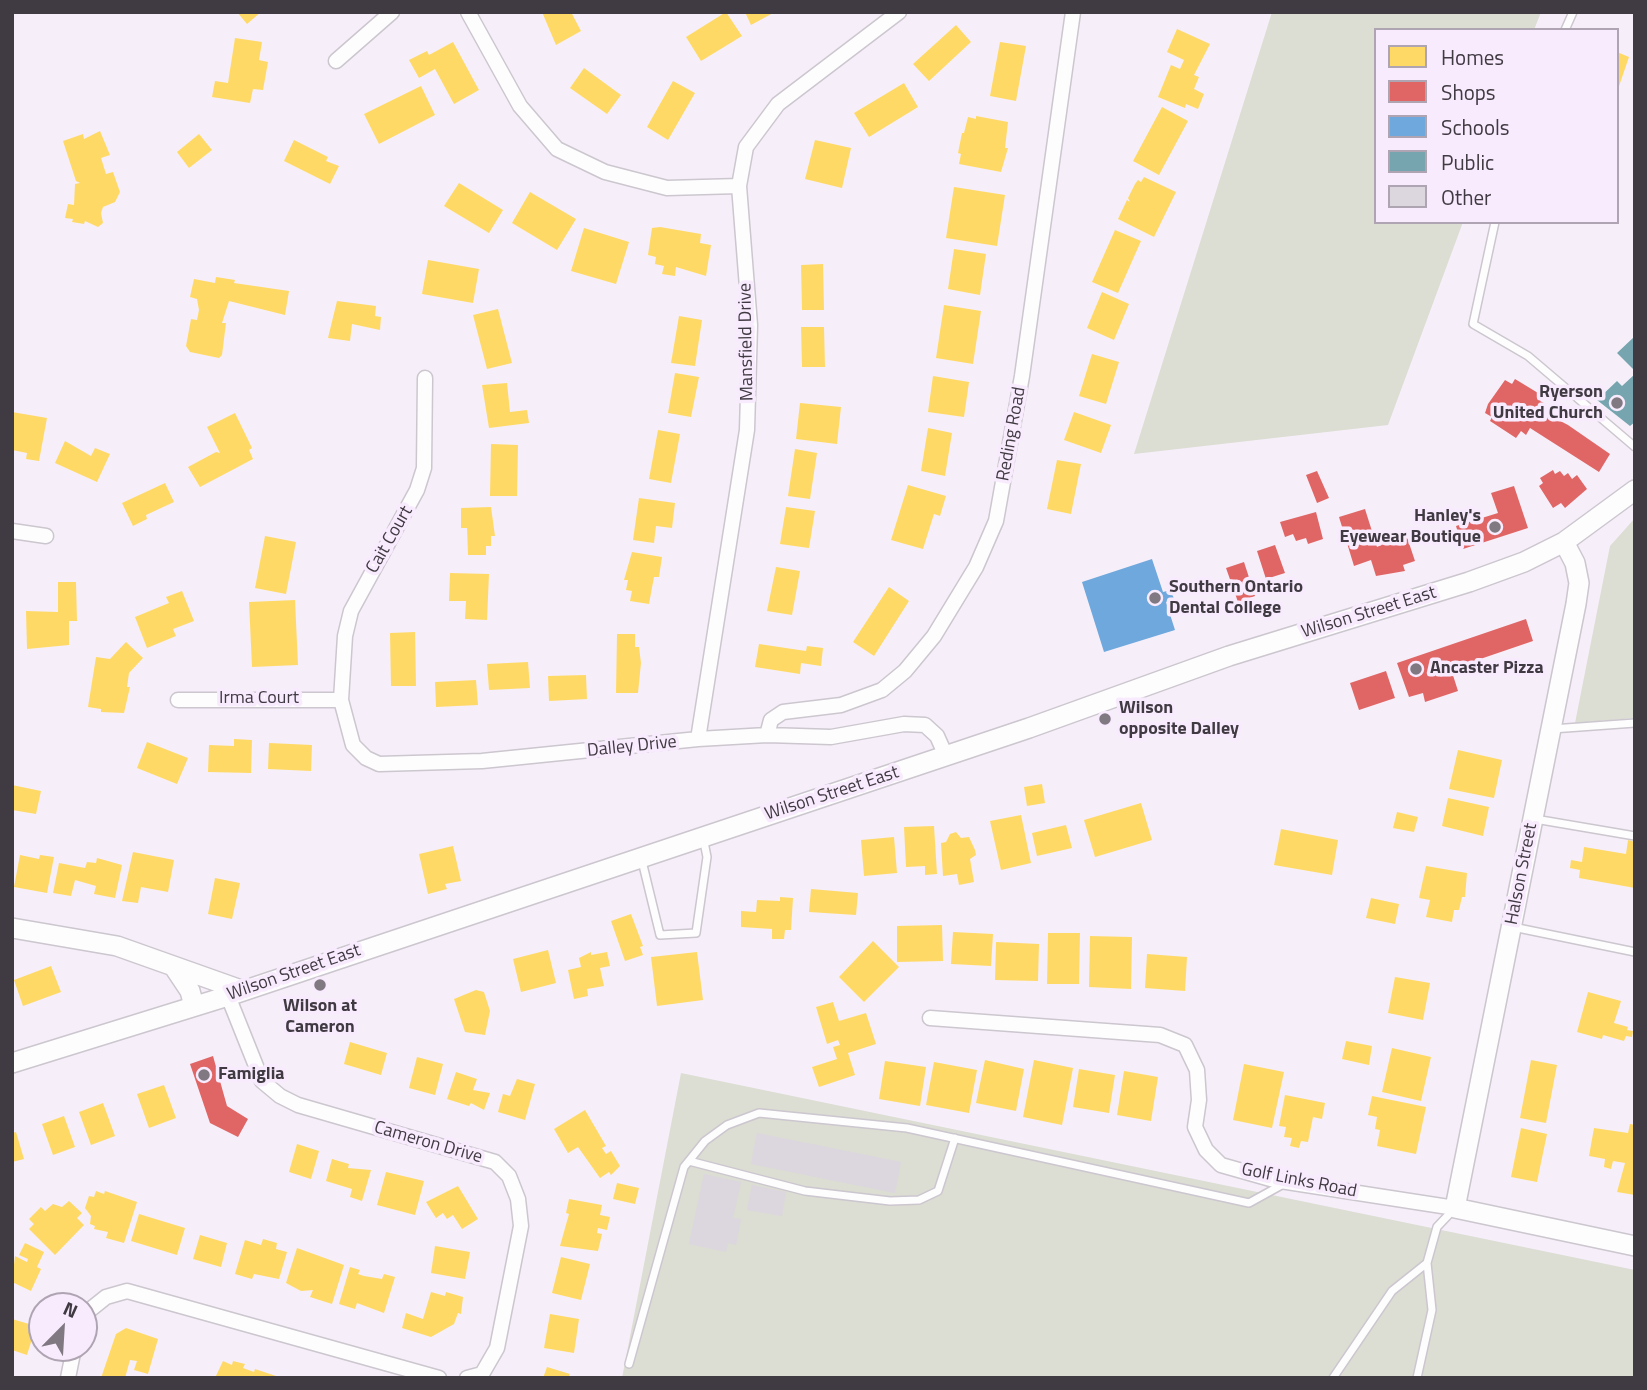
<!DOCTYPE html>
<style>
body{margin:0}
#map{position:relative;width:1647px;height:1390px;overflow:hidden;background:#f6eff9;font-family:"Titillium Web",sans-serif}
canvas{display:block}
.frame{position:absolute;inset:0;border:14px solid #403a42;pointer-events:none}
.legend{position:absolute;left:1374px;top:28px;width:245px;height:196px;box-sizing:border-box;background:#f8ebfd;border:2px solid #aea4b2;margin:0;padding:9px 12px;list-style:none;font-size:21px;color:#403a42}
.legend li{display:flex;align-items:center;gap:14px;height:35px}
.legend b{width:35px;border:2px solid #aea4b2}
.north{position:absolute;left:28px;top:1292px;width:70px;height:70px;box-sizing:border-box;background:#f8ebfd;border:2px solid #aea4b2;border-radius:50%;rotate:24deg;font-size:19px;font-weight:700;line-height:28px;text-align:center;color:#403a42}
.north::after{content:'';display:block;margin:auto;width:24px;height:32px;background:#807982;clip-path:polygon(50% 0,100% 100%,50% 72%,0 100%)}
</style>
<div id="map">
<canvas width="1647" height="1390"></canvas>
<div class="frame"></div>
<ul class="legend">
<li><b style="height:19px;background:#ffd966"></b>Homes</li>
<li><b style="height:19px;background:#e06666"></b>Shops</li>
<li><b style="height:19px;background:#6fa8dc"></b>Schools</li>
<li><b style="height:19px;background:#76a5af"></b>Public</li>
<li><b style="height:19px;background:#dcd6df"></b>Other</li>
</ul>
<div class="north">N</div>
</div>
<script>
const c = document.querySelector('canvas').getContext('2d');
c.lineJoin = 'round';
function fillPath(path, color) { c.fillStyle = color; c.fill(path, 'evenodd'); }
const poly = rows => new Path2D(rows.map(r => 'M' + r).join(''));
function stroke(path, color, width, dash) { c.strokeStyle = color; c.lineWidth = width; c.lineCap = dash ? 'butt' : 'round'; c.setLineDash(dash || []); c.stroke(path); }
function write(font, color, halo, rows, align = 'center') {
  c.font = font + ' "Titillium Web",sans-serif'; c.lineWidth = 7; c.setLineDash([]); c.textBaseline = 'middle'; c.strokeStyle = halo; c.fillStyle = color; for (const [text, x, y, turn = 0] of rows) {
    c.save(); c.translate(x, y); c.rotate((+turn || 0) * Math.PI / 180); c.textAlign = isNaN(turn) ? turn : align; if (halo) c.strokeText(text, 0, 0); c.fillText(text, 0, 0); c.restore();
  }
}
const green = poly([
 [1272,12,1541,12,1534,30,1376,30,1376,222,1463,222,1388,425,1134,454],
 [1635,518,1635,718,1575,723,1610,546],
 [681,1073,1635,1270,1635,1378,622,1378]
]);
const homes = poly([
 [237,12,261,12,247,24],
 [542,12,571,12,581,31,556,45],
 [726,12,742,36,701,61,686,37],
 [745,12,775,12,751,25],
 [956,25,971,42,929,81,913,64],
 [1177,29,1210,44,1194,75,1199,77,1194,89,1204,94,1198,109,1186,104,1185,108,1158,97,1171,65,1180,69,1184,60,1167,52],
 [235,38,262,42,259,60,268,62,263,90,253,89,250,103,212,97,215,81,228,83],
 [453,42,479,90,454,104,435,69,419,78,409,60,427,51,429,55],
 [1000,42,1026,46,1016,101,990,96],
 [1617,52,1629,57,1617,92],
 [584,68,621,95,607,114,570,88],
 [673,81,695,93,668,140,647,127],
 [904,83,918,107,869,137,854,113],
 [421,86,435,115,379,144,364,114],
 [1162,107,1188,121,1159,175,1133,161],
 [976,116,1008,122,1005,148,1008,148,1001,172,959,164,961,154,958,153,962,133,964,133,968,117,976,119],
 [100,131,110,155,101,158,106,174,113,172,120,192,115,202,103,207,101,213,103,223,98,227,85,221,84,224,72,222,73,219,65,218,68,204,74,205,75,184,80,183,76,181,63,141,83,134,84,139],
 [199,134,212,150,189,168,177,152],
 [294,140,328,157,326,161,339,166,330,184,284,161],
 [815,140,851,148,842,188,805,179],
 [1144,177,1176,192,1154,237,1118,219,1127,200,1130,202,1128,198,1135,184,1138,180,1141,182],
 [459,183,503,210,489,233,444,206],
 [954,187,1005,195,997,246,946,238],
 [530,192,576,219,557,250,512,223],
 [660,227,701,234,700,243,711,245,706,276,676,267,675,276,662,274,664,266,655,264,656,257,648,255,652,228],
 [584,228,629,242,616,284,571,271],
 [1115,230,1141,241,1118,293,1092,282],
 [954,249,986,254,980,295,948,289],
 [428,260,479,269,473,303,422,294],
 [823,264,824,310,802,310,801,265],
 [216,277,235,280,234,283,289,291,285,315,229,301,222,323,226,323,222,355,219,358,190,352,186,346,191,319,197,320,199,310,197,299,190,297,194,279,215,283],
 [1102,292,1129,304,1114,340,1087,328],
 [337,301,376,306,375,316,381,317,380,330,352,324,350,341,328,338],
 [944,305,981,311,973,364,936,358],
 [498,309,512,363,487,369,473,315],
 [679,316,702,320,695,366,671,363],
 [801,327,824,327,825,367,802,367],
 [1092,354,1119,362,1106,404,1079,396],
 [675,373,699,377,691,417,668,413],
 [933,376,969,382,964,417,928,412],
 [507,383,510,412,527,410,529,423,489,428,482,385],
 [800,403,841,407,837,444,796,439],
 [12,412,47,418,39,461,26,459,27,453,12,450],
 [1074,412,1111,425,1101,453,1064,440],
 [235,413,252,448,249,450,253,459,200,487,188,467,216,452,220,453,207,427],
 [928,428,952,433,945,476,921,471],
 [658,430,680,434,671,483,649,479],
 [65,441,91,456,95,448,110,454,97,482,55,463],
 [491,444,518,445,517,496,490,496],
 [795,449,817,453,810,499,788,496],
 [1057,460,1081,464,1071,514,1047,509],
 [165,483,174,502,146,515,147,519,133,526,122,503],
 [908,485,946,496,940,516,934,514,923,549,891,540],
 [639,498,675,503,672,528,656,526,654,543,633,540],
 [491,507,495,536,491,536,491,546,486,546,486,555,468,555,467,528,461,528,461,508],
 [786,507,815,511,809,548,780,544],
 [265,536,296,542,286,594,255,588],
 [632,552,662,557,659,577,654,577,649,604,630,601,632,591,626,590,628,580,624,580],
 [776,567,800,571,792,615,767,611],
 [450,573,489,574,487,620,465,619,466,601,449,601],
 [58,582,76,582,77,621,69,621,69,645,27,649,26,611,58,612],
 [889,587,909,601,874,656,853,642],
 [182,591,194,621,173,629,176,636,147,648,135,617,169,603,166,597],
 [295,600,298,665,252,667,249,602],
 [415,632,416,686,391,686,390,633],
 [617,634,635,634,635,647,639,647,641,663,638,693,616,693],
 [126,642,143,658,129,673,127,687,130,687,124,713,101,712,101,709,88,707,96,657,110,659],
 [759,644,806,651,807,646,823,648,821,666,801,663,800,674,755,667],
 [528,662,530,688,489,690,487,664],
 [586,675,587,699,549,701,548,676],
 [476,680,478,705,436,707,435,682],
 [234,739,252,740,251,773,208,772,209,745,234,746],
 [147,742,188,758,177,784,137,768],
 [269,743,312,745,311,771,268,769],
 [1458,750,1502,760,1494,798,1449,789],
 [1042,784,1045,803,1027,806,1024,787],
 [12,785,41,791,36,814,12,810],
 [1448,798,1489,807,1483,836,1442,826],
 [1141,803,1152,840,1095,857,1084,820],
 [1397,812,1418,817,1414,832,1393,828],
 [1021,815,1031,863,1001,870,990,821],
 [1066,825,1072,848,1037,856,1032,833],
 [934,826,937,874,925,875,925,866,906,867,904,827],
 [1281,829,1338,840,1332,875,1274,865],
 [956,832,961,838,969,837,975,850,976,855,970,859,974,882,959,885,957,874,943,876,941,843,946,842,950,834],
 [894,837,897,873,864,876,861,840],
 [1628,840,1635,842,1635,888,1579,878,1580,870,1570,868,1571,860,1582,862,1584,847,1626,854],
 [453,846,461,881,445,884,447,889,428,894,419,854],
 [133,852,174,860,168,892,141,887,138,903,122,901],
 [20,855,39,859,40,855,54,857,47,893,14,887],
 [97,858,122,865,115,898,94,894,96,886,75,880,71,896,53,893,59,863,85,868,87,862,96,863],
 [1426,866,1467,873,1465,897,1462,897,1459,910,1454,910,1452,922,1426,917,1430,900,1419,898],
 [215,878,240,883,232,919,208,914],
 [811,889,858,893,856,915,809,912],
 [780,897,793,898,791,930,785,930,784,939,772,939,772,929,741,927,741,911,756,912,757,900,780,901],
 [1371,898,1399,904,1395,924,1366,918],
 [631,914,643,946,640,947,643,955,625,961,611,921],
 [942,925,943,961,897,962,897,926],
 [953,932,993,934,991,966,951,964],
 [1048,933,1080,933,1079,984,1047,984],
 [1090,936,1132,937,1131,989,1089,987],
 [873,941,899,967,864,1002,839,977],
 [996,942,1039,944,1038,981,995,980],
 [548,950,556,983,521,992,513,959],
 [591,952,591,955,607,952,610,966,600,968,604,986,587,989,588,996,574,999,568,970,581,967,579,958],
 [697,952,703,1000,657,1006,651,957],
 [1147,954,1187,957,1185,991,1145,988],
 [51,966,61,992,23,1006,14,980],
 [1395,977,1430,983,1423,1020,1388,1013],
 [476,990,484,992,490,1011,485,1035,465,1032,454,999],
 [1588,992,1621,1001,1614,1023,1628,1027,1627,1030,1633,1031,1632,1037,1626,1036,1624,1041,1603,1035,1602,1039,1577,1032],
 [833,1002,839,1021,866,1013,876,1044,848,1053,855,1075,819,1087,812,1067,837,1059,833,1047,840,1045,838,1040,827,1044,816,1007],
 [1346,1041,1372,1046,1369,1065,1342,1059],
 [350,1042,387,1053,381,1075,344,1064],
 [1392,1048,1431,1057,1421,1101,1382,1092],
 [417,1057,443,1064,435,1095,409,1088],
 [985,1060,1024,1069,1016,1111,976,1103],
 [1034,1060,1073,1068,1062,1125,1023,1117],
 [1531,1060,1557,1065,1546,1123,1520,1118],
 [885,1061,926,1067,920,1106,879,1099],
 [934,1062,977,1070,969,1113,926,1105],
 [1244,1064,1284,1072,1272,1128,1233,1120],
 [1079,1069,1115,1075,1109,1113,1073,1107],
 [1124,1071,1158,1077,1151,1121,1117,1115],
 [456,1072,477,1079,473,1090,490,1093,484,1110,471,1103,469,1106,447,1099],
 [517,1079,535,1084,525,1120,498,1112,503,1094,510,1096],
 [164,1085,176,1118,149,1128,137,1094],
 [1285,1095,1325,1103,1322,1119,1313,1117,1308,1142,1301,1141,1299,1148,1290,1146,1292,1138,1284,1137,1286,1127,1279,1126],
 [1372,1096,1426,1107,1416,1154,1377,1146,1380,1130,1375,1129,1377,1117,1368,1115],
 [103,1103,115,1136,91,1145,79,1112],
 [585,1110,606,1146,602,1148,606,1154,611,1151,620,1166,611,1175,609,1172,600,1178,578,1147,568,1153,554,1129],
 [64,1116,75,1147,53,1155,42,1124],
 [1630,1124,1635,1125,1635,1195,1617,1192,1625,1163,1613,1161,1611,1169,1604,1167,1605,1159,1589,1156,1594,1128,1628,1133],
 [1521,1128,1547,1134,1537,1182,1511,1177],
 [16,1132,24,1159,12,1162,12,1133],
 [297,1144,319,1151,311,1179,289,1172],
 [332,1159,349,1164,348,1168,371,1170,362,1201,350,1197,352,1189,326,1181],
 [386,1172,424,1181,415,1215,377,1205],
 [617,1183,639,1188,635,1204,613,1199],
 [458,1186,478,1219,462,1229,453,1215,447,1219,443,1213,436,1218,426,1202],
 [96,1191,104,1194,105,1191,137,1202,124,1243,106,1238,108,1232,94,1229,95,1226,90,1224,91,1216,85,1208,89,1196,94,1197],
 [569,1199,602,1205,600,1215,610,1217,607,1230,598,1228,597,1233,602,1234,598,1251,560,1246,569,1214,566,1213],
 [69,1201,82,1213,77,1218,84,1225,55,1255,29,1229,34,1224,29,1219,41,1207,45,1211,53,1204,62,1207],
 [139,1214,185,1228,177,1255,131,1241],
 [200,1235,227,1243,221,1267,193,1259],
 [263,1239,277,1243,276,1249,287,1252,279,1279,254,1274,252,1279,235,1274,245,1240,261,1245],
 [25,1243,44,1252,37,1267,41,1269,31,1291,12,1282,15,1256,27,1262,28,1259,19,1255],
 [435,1246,470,1252,465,1279,431,1273],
 [297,1248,344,1265,332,1304,310,1297,313,1290,301,1291,286,1283],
 [561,1257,590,1264,581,1300,552,1293],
 [350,1267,360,1270,358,1274,364,1276,382,1279,384,1274,395,1277,384,1313,357,1303,355,1309,339,1304],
 [431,1292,445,1296,446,1292,463,1297,461,1314,458,1313,454,1324,431,1337,402,1328,406,1313,423,1319],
 [550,1314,579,1319,574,1353,544,1348],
 [12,1319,36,1326,27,1355,12,1350],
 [126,1328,158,1339,148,1374,134,1370,137,1361,130,1360,125,1378,101,1378,116,1334],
 [223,1361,232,1365,233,1361,245,1364,243,1368,254,1372,255,1369,282,1378,215,1378],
 [547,1367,570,1374,568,1378,543,1378]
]);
const shops = poly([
 [1515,379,1543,396,1540,401,1546,404,1541,411,1568,425,1610,454,1599,472,1530,428,1526,435,1521,431,1516,438,1490,421,1492,417,1485,413,1488,404,1505,380,1512,384],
 [1553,470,1555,474,1560,471,1564,476,1568,473,1572,479,1577,475,1587,489,1565,508,1561,503,1553,508,1539,486,1543,483,1540,478],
 [1317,471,1329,498,1317,503,1306,475],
 [1514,486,1528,528,1463,549,1456,526,1498,513,1491,493],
 [1365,509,1377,547,1381,545,1380,542,1406,534,1415,561,1403,565,1405,571,1376,576,1371,560,1354,566,1339,517],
 [1316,512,1323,539,1308,544,1306,538,1296,541,1293,534,1285,537,1280,522],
 [1275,545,1285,573,1266,579,1257,551],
 [1244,562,1255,596,1238,602,1226,568],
 [1526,619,1533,641,1451,669,1458,691,1425,702,1423,693,1409,697,1397,663],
 [1386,671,1395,698,1359,710,1350,683],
 [213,1056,227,1106,248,1119,238,1137,210,1123,190,1064]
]);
const schools = poly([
 [1152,559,1163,592,1171,590,1174,599,1166,602,1175,630,1104,652,1082,582]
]);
const public = poly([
 [1635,336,1635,371,1617,353],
 [1635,374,1635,422,1630,426,1597,400,1617,381,1622,386]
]);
const building = poly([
 [757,1133,901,1162,895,1193,751,1164],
 [704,1174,741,1182,733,1218,741,1219,736,1245,728,1243,726,1252,689,1244],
 [752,1185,786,1192,782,1216,747,1210]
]);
const lane = poly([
 [1565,30,1573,12],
 [1495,222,1473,324,1528,356,1635,447],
 [1552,729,1635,723],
 [1535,819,1635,836],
 [642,861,660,935,696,933,707,857,703,837],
 [1513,927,1635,952],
 [689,1161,805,1191,890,1201,919,1200,938,1191,955,1138],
 [629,1364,684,1167,705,1141,727,1125,759,1113,907,1128,1249,1203,1287,1182],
 [1333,1378,1392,1291,1427,1263],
 [1417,1378,1432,1310,1427,1263,1437,1227,1454,1209]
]);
const street = poly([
 [468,12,520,106,557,149,605,172,667,188,739,186],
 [336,61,392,12],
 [425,378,424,468,417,490,351,611,345,636,341,700,353,745,366,758,379,764,482,761,698,739,767,735,831,737,904,724,925,725,937,736,946,756],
 [12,531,46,536],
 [178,700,341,700],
 [767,735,771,720,783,712,841,705,882,690,905,671,934,636,976,567,996,521,1022,376,1073,12],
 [698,739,747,430,750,325,739,186,746,147,778,104,899,12],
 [228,996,262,1081,280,1096,298,1105,495,1162,509,1176,518,1199,521,1226,497,1348,482,1374,467,1378],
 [930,1018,1160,1035,1185,1045,1197,1070,1199,1100,1195,1127,1206,1150,1221,1165,1274,1180,1455,1208],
 [84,1319,86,1313,106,1297,127,1291,439,1378],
 [68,1378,74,1348]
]);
const secondary = poly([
 [1564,542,1575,563,1579,583,1576,604,1455,1208,1635,1246],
 [12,928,117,946,241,990],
 [174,967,190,991,194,1006],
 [12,1063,228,996,1029,728,1229,656,1469,582,1524,562,1564,542,1635,490]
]);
const markers = [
 [1617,403,7,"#807982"],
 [1495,527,7,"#807982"],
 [1155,598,7,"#807982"],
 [1416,669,7,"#807982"],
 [1105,719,7,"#807982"],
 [320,985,7,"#807982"],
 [204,1075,7,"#807982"]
];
const streetNames = [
 ["Mansfield Drive",747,342,-91],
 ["Reding Road",1012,434,-80],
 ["Cait Court",390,540,-60],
 ["Wilson Street East",1369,613,-17],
 ["Irma Court",259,699],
 ["Dalley Drive",632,747,-6],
 ["Wilson Street East",832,794,-18],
 ["Halson Street",1522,874,-79],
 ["Wilson Street East",294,973,-19],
 ["Cameron Drive",428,1143,16],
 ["Golf Links Road",1299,1181,11]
];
const poiNames = [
 ["Ryerson",1603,393,"right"],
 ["United Church",1603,414,"right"],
 ["Hanley's",1481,517,"right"],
 ["Eyewear Boutique",1481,538,"right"],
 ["Southern Ontario",1169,588],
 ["Dental College",1169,609],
 ["Ancaster Pizza",1430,669],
 ["Wilson",1119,709],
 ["opposite Dalley",1119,730],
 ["Wilson at",320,1007,"center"],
 ["Cameron",320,1028,"center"],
 ["Famiglia",218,1075]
];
fillPath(green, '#dcddd3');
fillPath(homes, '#ffd966');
fillPath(shops, '#e06666');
fillPath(schools, '#6fa8dc');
fillPath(public, '#76a5af');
fillPath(building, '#dcd6df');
stroke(lane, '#ccc6cf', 10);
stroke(street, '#ccc6cf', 17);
stroke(secondary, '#ccc6cf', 22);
stroke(lane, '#fefdfe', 7);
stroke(street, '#fefdfe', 14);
stroke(secondary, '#fefdfe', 19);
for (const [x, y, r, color] of markers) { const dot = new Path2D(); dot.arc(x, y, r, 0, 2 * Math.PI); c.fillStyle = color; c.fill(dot); stroke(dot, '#f8ebfd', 2.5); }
write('18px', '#403a42', '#f8ebfd', streetNames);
write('bold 18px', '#403a42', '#f8ebfd', poiNames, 'left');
</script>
